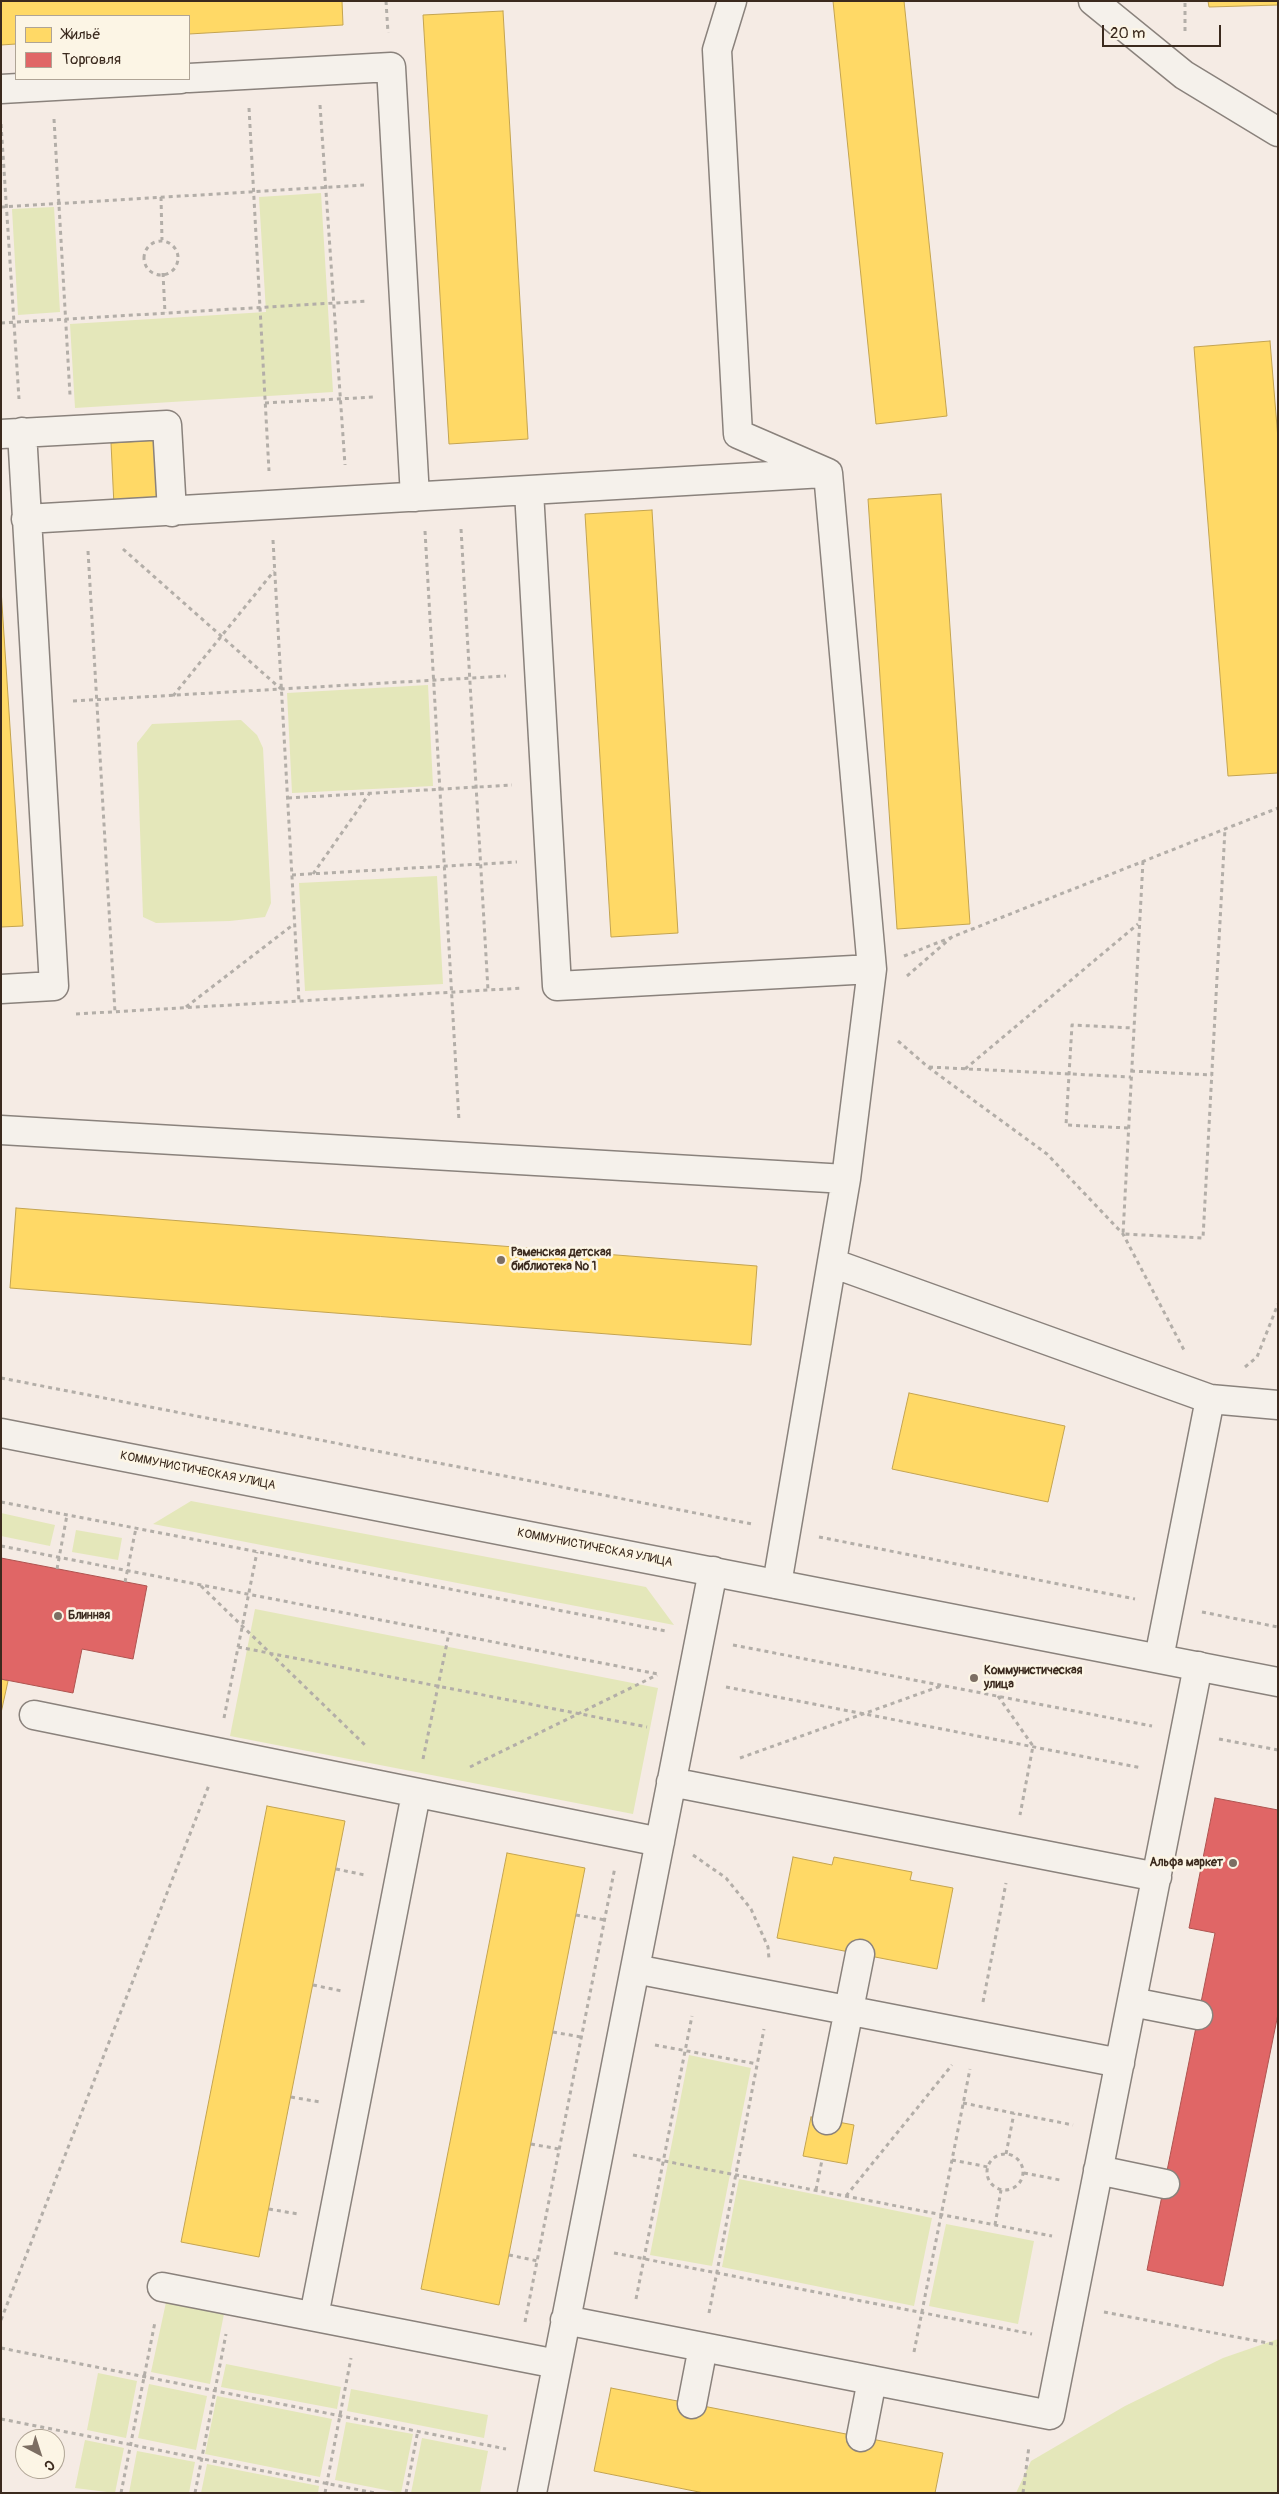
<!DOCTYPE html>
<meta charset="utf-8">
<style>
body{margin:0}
#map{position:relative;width:1279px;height:2494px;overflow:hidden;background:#f5ebe4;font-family:Pangolin,sans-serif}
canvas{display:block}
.frame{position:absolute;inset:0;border:2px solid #3b2a1e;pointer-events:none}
.legend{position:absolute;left:15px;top:15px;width:175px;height:65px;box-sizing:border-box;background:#fcf5e5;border:1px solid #afa495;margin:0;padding:6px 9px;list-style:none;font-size:15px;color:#3b2a1e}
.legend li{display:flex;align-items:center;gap:10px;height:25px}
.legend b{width:25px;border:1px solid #afa495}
.north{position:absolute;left:15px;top:2429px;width:50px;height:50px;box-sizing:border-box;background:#fcf5e5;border:1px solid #afa495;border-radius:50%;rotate:140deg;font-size:14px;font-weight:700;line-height:20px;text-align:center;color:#3b2a1e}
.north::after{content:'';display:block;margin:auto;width:18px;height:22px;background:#7c6e63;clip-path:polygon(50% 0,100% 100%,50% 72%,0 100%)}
.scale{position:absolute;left:1102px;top:25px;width:119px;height:22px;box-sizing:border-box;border:2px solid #3b2a1e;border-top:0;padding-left:6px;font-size:15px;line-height:18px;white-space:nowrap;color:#3b2a1e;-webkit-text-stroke:4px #fcf5e5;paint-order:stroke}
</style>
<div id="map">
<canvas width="1279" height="2494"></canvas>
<div class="frame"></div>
<ul class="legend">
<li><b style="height:14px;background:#ffd966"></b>Жильё</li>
<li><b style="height:14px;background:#e06666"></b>Торговля</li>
</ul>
<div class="north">С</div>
<div class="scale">20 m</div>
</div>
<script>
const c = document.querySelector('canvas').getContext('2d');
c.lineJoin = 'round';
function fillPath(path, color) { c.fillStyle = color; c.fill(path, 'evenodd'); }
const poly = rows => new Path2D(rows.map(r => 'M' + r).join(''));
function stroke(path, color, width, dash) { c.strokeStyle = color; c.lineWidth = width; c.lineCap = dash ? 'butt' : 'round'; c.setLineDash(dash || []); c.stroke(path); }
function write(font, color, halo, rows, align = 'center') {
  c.font = font + ' Pangolin,sans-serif'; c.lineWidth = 5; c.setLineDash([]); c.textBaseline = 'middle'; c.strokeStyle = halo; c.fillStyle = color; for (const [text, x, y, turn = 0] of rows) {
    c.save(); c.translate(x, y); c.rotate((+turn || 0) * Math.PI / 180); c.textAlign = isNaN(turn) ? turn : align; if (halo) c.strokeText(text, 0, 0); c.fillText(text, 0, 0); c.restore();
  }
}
const green = poly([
 [321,193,333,392,75,408,70,324,266,312,259,197],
 [54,207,60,312,18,315,12,209],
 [428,685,433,786,292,793,287,693],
 [241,720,257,735,263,748,271,903,265,917,230,921,156,923,143,917,137,743,152,724],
 [437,876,443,984,305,991,299,883],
 [191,1501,646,1587,674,1625,153,1524],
 [1,1513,55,1525,50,1546,1,1536],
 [76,1530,122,1538,118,1560,72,1552],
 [255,1609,658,1688,633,1814,230,1736],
 [689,2055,751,2068,712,2266,650,2255],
 [739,2179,932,2218,914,2306,722,2267],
 [946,2224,1034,2241,1018,2324,929,2306],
 [168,2293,226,2304,210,2384,151,2372],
 [1278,2339,1278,2493,1016,2493,1031,2461,1125,2406,1223,2358],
 [226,2364,341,2387,337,2409,221,2387],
 [98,2373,137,2381,126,2438,87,2430],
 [149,2384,207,2396,196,2450,138,2438],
 [351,2389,488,2415,484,2438,347,2411],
 [217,2396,332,2419,320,2477,205,2454],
 [346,2422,413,2434,401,2493,335,2480],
 [422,2438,488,2451,480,2493,411,2493],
 [85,2440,124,2448,115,2493,75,2488],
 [137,2451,195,2462,189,2493,129,2493],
 [207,2464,319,2486,318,2493,201,2493]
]);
const homes = poly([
 [1,1,342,1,343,25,189,34,189,16,16,16,16,44,1,45,1,1],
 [833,1,904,1,947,416,876,424,833,1],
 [1208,1,1278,1,1278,5,1209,7,1208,1],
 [503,11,528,439,449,444,423,15,503,11],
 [1270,341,1278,439,1278,773,1228,776,1194,347,1270,341],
 [158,440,162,503,114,506,111,443,158,440],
 [941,494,970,924,897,929,868,499,941,494],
 [652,510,678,933,611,937,585,514,652,510],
 [1,589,23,926,1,927,1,589],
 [16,1208,757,1266,751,1345,10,1288,16,1208],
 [909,1393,1065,1426,1048,1502,892,1469,909,1393],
 [1,1679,8,1681,1,1713,1,1679],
 [267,1806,345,1821,259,2257,181,2242,267,1806],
 [507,1853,585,1868,499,2305,421,2289,507,1853],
 [793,1857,832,1865,834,1857,912,1872,910,1880,953,1888,937,1969,777,1938,793,1857],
 [811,2117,854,2125,847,2164,803,2156,811,2117],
 [611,2388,943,2453,935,2493,704,2493,594,2471,611,2388]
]);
const shops = poly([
 [1,1558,147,1586,133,1659,82,1649,73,1693,1,1679,1,1558],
 [1215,1798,1278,1810,1278,2014,1223,2286,1147,2270,1215,1933,1189,1928,1215,1798]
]);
const path = poly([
 [386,1,388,33],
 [1185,31,1185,1],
 [320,105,345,465],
 [249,108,269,471],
 [54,119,70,395],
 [1,124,19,399],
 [161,197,162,240],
 [1,207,364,185],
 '144 258a17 17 0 1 1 34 0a17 17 0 1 1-34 0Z',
 [163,273,165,313],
 [1,323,368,301],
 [265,403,374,397],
 [461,529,488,990],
 [425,531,459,1121],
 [273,540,299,1001],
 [123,549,281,689],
 [88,551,115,1012],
 [173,696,274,571],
 [73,701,506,676],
 [288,798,512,785],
 [1143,861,1123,1234,1203,1238,1225,829],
 [313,874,369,794],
 [292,875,517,862],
 [904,956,1278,808],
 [907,976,953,936],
 [186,1007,294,924],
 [76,1014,523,988],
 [898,1041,928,1067,1047,1154,1123,1234,1185,1352],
 [929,1067,1131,1077],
 [965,1069,1138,924],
 [1131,1071,1212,1075],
 [1128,1128,1066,1125,1072,1025,1133,1028],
 [1245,1367,1257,1357,1278,1304],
 [1,1378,752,1524],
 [1,1502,666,1631],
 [819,1537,1135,1599],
 [1,1546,658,1674],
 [57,1569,67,1515],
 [125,1582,136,1528],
 [201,1586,365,1745],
 [1202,1612,1278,1627],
 [733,1645,1152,1726],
 [238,1647,647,1727],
 [726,1687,1142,1768],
 [998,1696,1033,1746,1020,1815],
 [224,1718,257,1552],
 [1219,1739,1278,1750],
 [740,1758,941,1686],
 [423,1759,449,1633],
 [470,1767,657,1675],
 [693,1855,726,1878,751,1909,768,1947,769,1959],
 [336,1869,365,1875],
 [576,1915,605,1920],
 [313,1985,342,1991],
 [983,2002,1006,1883],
 [553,2032,581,2037],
 [655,2045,757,2064],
 [291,2097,320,2102],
 [963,2103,1073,2125],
 [531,2144,559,2149],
 '987 2172a18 18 0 1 1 36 0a18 18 0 1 1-36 0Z',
 [1006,2154,1014,2113],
 [633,2155,1052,2236],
 [952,2160,988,2167],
 [1024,2173,1060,2180],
 [816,2190,822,2160],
 [846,2196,952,2065],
 [269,2209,298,2214],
 [995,2225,1001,2190],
 [614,2253,1032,2334],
 [509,2255,538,2261],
 [636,2299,692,2016],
 [1104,2312,1278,2345],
 [709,2313,764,2029],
 [1,2320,209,1785],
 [525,2322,615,1867],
 [1,2348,506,2449],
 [914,2352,970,2069],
 [1,2419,375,2493],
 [121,2493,155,2322],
 [195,2493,226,2334],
 [325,2493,351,2358],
 [406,2493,418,2430],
 [1023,2493,1029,2446]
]);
const minor = poly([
 [732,1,717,50,738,434,828,473,872,969,846,1179,777,1584],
 [1093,1,1184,75,1278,132],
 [189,78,391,67,415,497],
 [1,89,181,79],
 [1,434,167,425,172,512],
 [529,491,557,986,872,969],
 [26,519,824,473],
 [1,989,54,986,22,432],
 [1,1130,846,1179],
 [832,1263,1210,1399,1278,1405],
 [1159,1658,1210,1399],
 [34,1715,660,1842],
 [671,1782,1157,1877],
 [635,1969,1120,2063],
 [1132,2002,1198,2015],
 [827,2120,860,1954],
 [1098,2170,1165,2184],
 [162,2287,557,2364],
 [314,2316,416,1794],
 [565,2320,1050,2415,1198,1666],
 [692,2404,703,2347],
 [861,2437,872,2380],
 [532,2493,713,1571]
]);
const major = poly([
 [1,1433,1278,1682]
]);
const markers = [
 [501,1260,5,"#7c6e63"],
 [58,1616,5,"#7c6e63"],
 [974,1678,5,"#7c6e63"],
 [1233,1863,5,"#7c6e63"]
];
const poiNames = [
 ["Раменская детская",511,1253],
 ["библиотека № 1",511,1267],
 ["Блинная",68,1616],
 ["Коммунистическая",984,1671],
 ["улица",984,1685],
 ["Альфа маркет",1223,1863,"right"]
];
const streetNames = [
 ["КОММУНИСТИЧЕСКАЯ УЛИЦА",198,1471,11],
 ["КОММУНИСТИЧЕСКАЯ УЛИЦА",595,1548,11]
];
fillPath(green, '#e4e7ba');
fillPath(homes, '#ffd966');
stroke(homes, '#c4a450', 1);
fillPath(shops, '#e06666');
stroke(shops, '#ae5450', 1);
stroke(minor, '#8a827c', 31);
stroke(major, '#8a827c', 31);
stroke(path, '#b3aea8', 3, [4, 4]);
stroke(minor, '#f5f1eb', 28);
stroke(major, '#f5f1eb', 28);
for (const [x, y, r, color] of markers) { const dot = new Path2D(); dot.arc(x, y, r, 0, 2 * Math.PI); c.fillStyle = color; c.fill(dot); stroke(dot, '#fcf5e5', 2); }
write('bold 12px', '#3b2a1e', '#fcf5e5', poiNames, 'left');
write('12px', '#3b2a1e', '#fcf5e5', streetNames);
</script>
